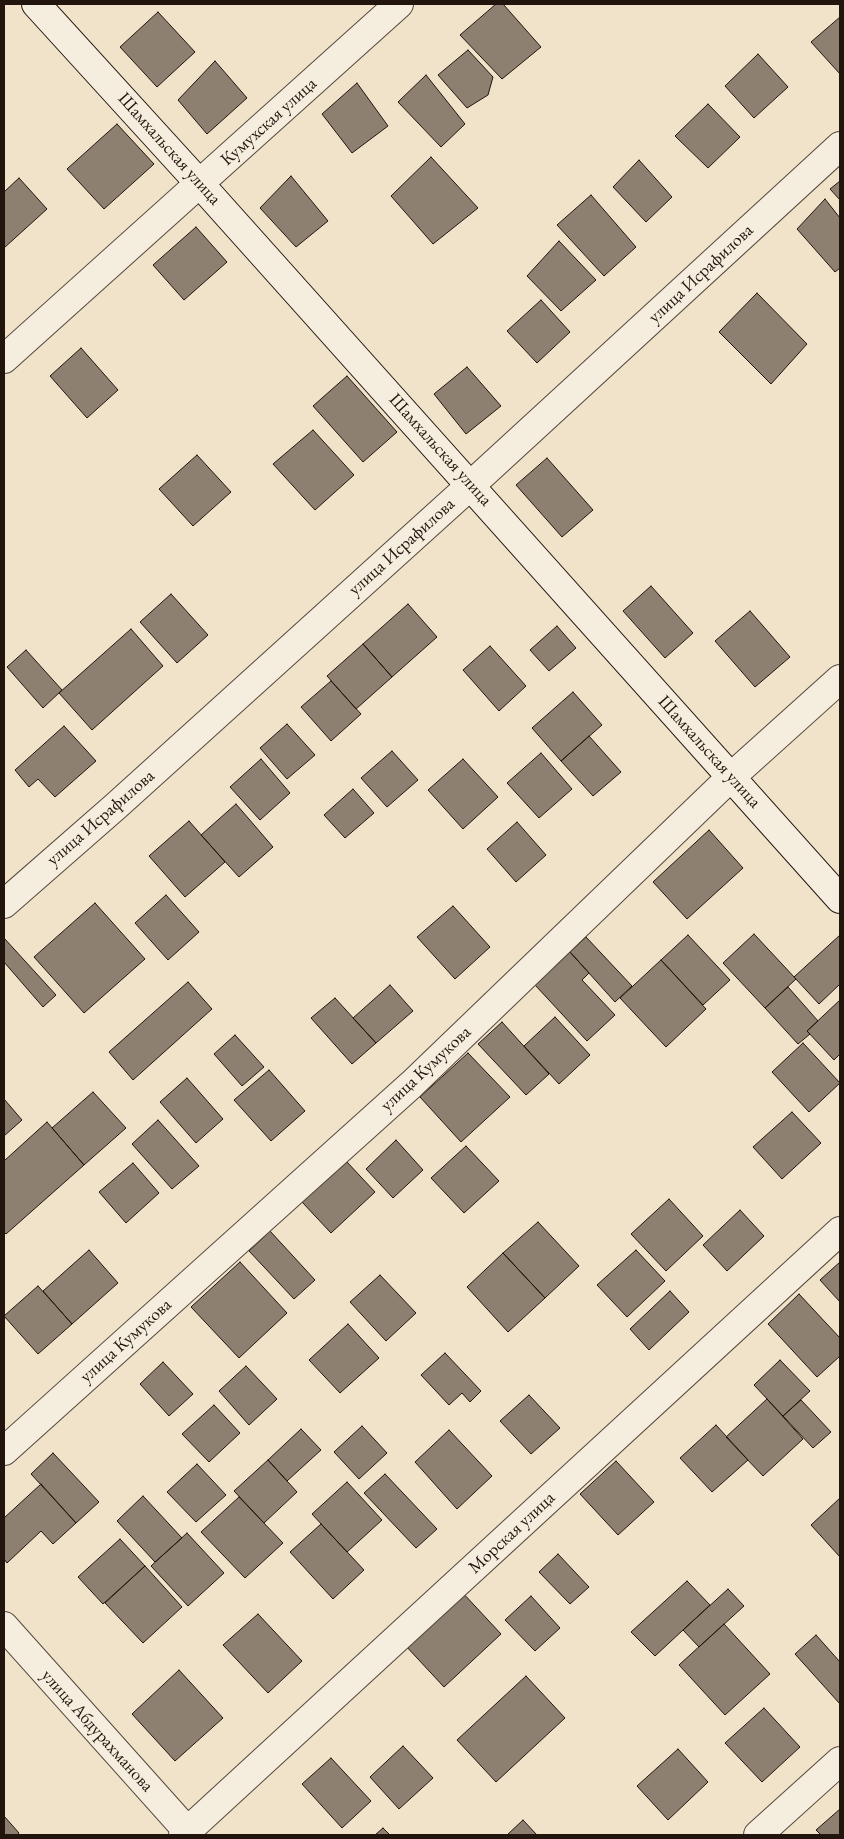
<!DOCTYPE html>
<meta charset="utf-8">
<style>
body{margin:0}
#map{position:relative;width:844px;height:1839px;overflow:hidden;background:#f0e3ca;font-family:"EB Garamond",serif}
canvas{display:block}
.frame{position:absolute;inset:0;border:5px solid #22150e;pointer-events:none}
</style>
<div id="map">
<canvas width="844" height="1839"></canvas>
<div class="frame"></div>
</div>
<script>
const c = document.querySelector('canvas').getContext('2d');
c.lineJoin = 'round';
function fillPath(path, color) { c.fillStyle = color; c.fill(path, 'evenodd'); }
const poly = rows => new Path2D(rows.map(r => 'M' + r).join(''));
function stroke(path, color, width, dash) { c.strokeStyle = color; c.lineWidth = width; c.lineCap = dash ? 'butt' : 'round'; c.setLineDash(dash || []); c.stroke(path); }
function write(font, color, halo, rows, align = 'center') {
  c.font = font + ' "EB Garamond",serif'; c.lineWidth = 5; c.setLineDash([]); c.textBaseline = 'middle'; c.strokeStyle = halo; c.fillStyle = color; for (const [text, x, y, turn = 0] of rows) {
    c.save(); c.translate(x, y); c.rotate((+turn || 0) * Math.PI / 180); c.textAlign = isNaN(turn) ? turn : align; if (halo) c.strokeText(text, 0, 0); c.fillText(text, 0, 0); c.restore();
  }
}
const building = poly([
 [496,4,503,4,541,47,502,79,460,35,496,4],
 [158,12,195,52,157,87,120,47,158,12],
 [840,17,840,74,811,42,840,17],
 [468,50,493,77,488,95,467,108,438,75,468,50],
 [758,54,788,87,754,118,725,86,758,54],
 [215,61,247,98,207,134,178,100,215,61],
 [426,75,465,124,441,147,398,102,426,75],
 [357,83,388,126,352,153,322,114,357,83],
 [708,104,740,137,708,168,675,136,708,104],
 [117,124,154,164,104,209,67,169,117,124],
 [431,157,478,208,433,244,391,196,431,157],
 [639,160,672,197,646,222,613,187,639,160],
 [291,176,328,221,296,247,260,208,291,176],
 [19,178,47,209,4,248,4,192,19,178],
 [840,181,840,200,830,189,840,181],
 [591,195,636,247,604,276,557,225,591,195],
 [825,199,840,218,840,268,835,272,797,229,825,199],
 [196,227,227,262,184,300,153,265,196,227],
 [559,241,596,280,561,311,527,276,559,241],
 [757,293,807,344,771,384,719,332,757,293],
 [541,300,570,332,537,363,507,331,541,300],
 [81,348,118,390,87,418,50,376,81,348],
 [467,367,501,406,466,434,434,394,467,367],
 [347,376,397,432,363,462,313,406,347,376],
 [313,430,354,475,315,510,273,464,313,430],
 [197,455,231,492,193,526,159,489,197,455],
 [547,458,593,510,562,537,516,485,547,458],
 [651,586,693,633,665,658,623,611,651,586],
 [171,594,208,635,177,663,140,622,171,594],
 [408,604,437,637,392,677,363,644,408,604],
 [750,611,790,657,755,687,715,641,750,611],
 [557,626,576,648,549,671,530,650,557,626],
 [131,629,163,666,92,730,59,693,131,629],
 [363,644,392,677,356,709,327,676,363,644],
 [490,646,526,686,499,711,463,670,490,646],
 [26,650,62,690,43,708,7,667,26,650],
 [331,681,361,714,331,741,301,707,331,681],
 [573,692,602,725,561,761,532,728,573,692],
 [287,724,315,755,287,779,260,748,287,724],
 [64,726,96,761,55,797,38,779,29,787,15,770,64,726],
 [589,736,621,772,593,796,561,761,589,736],
 [392,751,418,780,387,807,361,778,392,751],
 [541,753,572,789,539,818,507,783,541,753],
 [261,759,290,793,260,820,230,787,261,759],
 [463,759,498,797,463,829,428,790,463,759],
 [353,789,374,813,345,838,324,815,353,789],
 [236,804,273,847,239,877,201,835,236,804],
 [189,821,225,862,185,897,149,856,189,821],
 [517,822,546,855,516,882,487,849,517,822],
 [709,830,743,868,687,919,653,882,709,830],
 [166,895,199,932,168,960,135,923,166,895],
 [95,903,145,959,84,1013,34,957,95,903],
 [453,906,490,947,455,979,417,937,453,906],
 [754,934,796,979,765,1008,723,963,754,934],
 [688,935,730,980,703,1005,661,960,688,935],
 [840,935,840,984,819,1004,794,977,840,935],
 [586,937,632,986,615,1002,570,952,586,937],
 [4,938,56,995,43,1007,4,962,4,938],
 [570,952,589,973,582,980,615,1015,587,1041,535,985,570,952],
 [661,960,706,1009,666,1047,620,998,661,960],
 [188,982,212,1009,133,1080,109,1052,188,982],
 [390,985,413,1011,376,1043,353,1018,390,985],
 [788,987,818,1021,807,1031,810,1034,798,1044,765,1008,788,987],
 [335,998,376,1043,352,1064,311,1018,335,998],
 [840,1000,840,1054,834,1060,807,1031,840,1000],
 [555,1017,590,1055,559,1084,524,1046,555,1017],
 [502,1022,549,1074,526,1095,478,1044,502,1022],
 [235,1035,264,1067,242,1086,214,1054,235,1035],
 [803,1043,840,1083,809,1112,772,1072,803,1043],
 [468,1053,510,1097,461,1142,420,1097,468,1053],
 [269,1070,305,1111,271,1141,234,1100,269,1070],
 [187,1078,223,1119,196,1143,160,1102,187,1078],
 [93,1092,126,1128,84,1165,52,1128,93,1092],
 [4,1099,22,1120,4,1136,4,1099],
 [792,1112,821,1143,782,1179,753,1147,792,1112],
 [158,1120,199,1166,172,1189,132,1144,158,1120],
 [47,1122,84,1165,6,1234,4,1232,4,1161,47,1122],
 [396,1140,423,1170,393,1198,366,1169,396,1140],
 [466,1146,499,1181,464,1213,431,1178,466,1146],
 [347,1162,375,1192,331,1233,302,1202,347,1162],
 [133,1163,159,1193,126,1223,99,1192,133,1163],
 [669,1199,703,1236,666,1271,631,1234,669,1199],
 [740,1210,764,1236,727,1271,703,1245,740,1210],
 [538,1222,579,1266,545,1298,503,1253,538,1222],
 [270,1231,315,1280,294,1299,249,1251,270,1231],
 [89,1250,118,1283,72,1324,43,1291,89,1250],
 [636,1250,665,1281,627,1317,597,1285,636,1250],
 [503,1253,545,1298,508,1332,467,1287,503,1253],
 [240,1262,287,1313,239,1358,191,1307,240,1262],
 [840,1262,840,1302,820,1280,840,1262],
 [380,1275,416,1313,386,1341,350,1302,380,1275],
 [38,1286,72,1324,38,1354,4,1316,38,1286],
 [670,1291,689,1312,649,1350,630,1329,670,1291],
 [799,1294,840,1338,840,1356,817,1377,768,1324,799,1294],
 [348,1324,379,1358,340,1393,309,1360,348,1324],
 [445,1353,481,1391,470,1402,462,1393,449,1405,421,1375,445,1353],
 [780,1360,810,1391,783,1416,754,1385,780,1360],
 [163,1362,193,1394,169,1416,140,1384,163,1362],
 [246,1366,277,1399,249,1425,219,1391,246,1366],
 [529,1395,560,1428,531,1454,500,1421,529,1395],
 [767,1399,803,1439,763,1476,726,1437,767,1399],
 [801,1400,831,1432,813,1448,783,1416,801,1400],
 [214,1405,240,1433,209,1462,182,1434,214,1405],
 [716,1425,748,1460,712,1492,680,1458,716,1425],
 [362,1426,387,1453,359,1479,334,1452,362,1426],
 [301,1429,321,1450,287,1481,268,1460,301,1429],
 [449,1430,492,1476,457,1509,415,1462,449,1430],
 [53,1453,99,1502,76,1523,31,1474,53,1453],
 [268,1460,297,1492,264,1523,234,1491,268,1460],
 [616,1461,654,1502,618,1535,580,1494,616,1461],
 [197,1464,226,1495,196,1522,167,1492,197,1464],
 [385,1474,437,1529,416,1548,364,1493,385,1474],
 [347,1482,382,1520,347,1552,312,1514,347,1482],
 [41,1484,76,1523,53,1544,41,1531,7,1563,4,1559,4,1518,41,1484],
 [143,1496,182,1538,155,1562,117,1521,143,1496],
 [239,1497,283,1543,245,1578,201,1532,239,1497],
 [840,1498,840,1557,811,1525,840,1498],
 [321,1524,364,1570,333,1599,290,1552,321,1524],
 [187,1533,224,1573,188,1606,151,1566,187,1533],
 [120,1539,145,1566,103,1604,78,1577,120,1539],
 [558,1554,589,1587,570,1604,539,1572,558,1554],
 [145,1566,182,1607,143,1643,105,1603,145,1566],
 [687,1581,710,1605,655,1656,631,1632,687,1581],
 [728,1589,744,1606,699,1647,683,1630,728,1589],
 [461,1591,501,1634,444,1687,404,1644,461,1591],
 [531,1596,560,1628,535,1651,505,1620,531,1596],
 [258,1614,302,1661,268,1693,223,1645,258,1614],
 [724,1624,770,1674,725,1715,679,1665,724,1624],
 [816,1635,840,1662,840,1704,795,1654,816,1635],
 [179,1670,223,1718,175,1761,132,1714,179,1670],
 [526,1676,565,1718,496,1782,457,1740,526,1676],
 [764,1708,800,1747,762,1782,725,1743,764,1708],
 [403,1746,433,1778,399,1809,370,1777,403,1746],
 [678,1749,708,1782,668,1820,637,1786,678,1749],
 [331,1758,371,1801,342,1828,302,1784,331,1758],
 [840,1809,840,1835,821,1835,816,1830,840,1809],
 [4,1816,19,1833,17,1835,4,1835,4,1816],
 [523,1820,537,1835,507,1835,523,1820],
 [383,1828,390,1835,375,1835,383,1828]
]);
const street = poly([
 [4,359,399,4],
 [4,904,116,806,471,485,840,146],
 [4,1451,412,1084,731,777,840,679],
 [4,1626,191,1835],
 [183,1835,840,1231],
 [758,1835,840,1761]
]);
const secondary = poly([
 [36,4,200,184,840,899]
]);
const streetNames = [
 ["Кумухская улица",269,122,-42],
 ["Шамхальская улица",169,149,48],
 ["улица Исрафилова",701,274,-43],
 ["Шамхальская улица",440,450,48],
 ["улица Исрафилова",402,547,-42],
 ["Шамхальская улица",709,752,48],
 ["улица Исрафилова",101,818,-41],
 ["улица Кумукова",426,1069,-43],
 ["улица Кумукова",126,1341,-42],
 ["Морская улица",512,1533,-43],
 ["улица Абдурахманова",97,1731,48]
];
fillPath(building, '#8d8070');
stroke(building, '#22150e', 1);
stroke(street, '#56483d', 30);
stroke(secondary, '#22150e', 30);
stroke(street, '#f5eddd', 28);
stroke(secondary, '#f5eddd', 28);
write('18px', '#22150e', '#f5eddd', streetNames);
</script>
